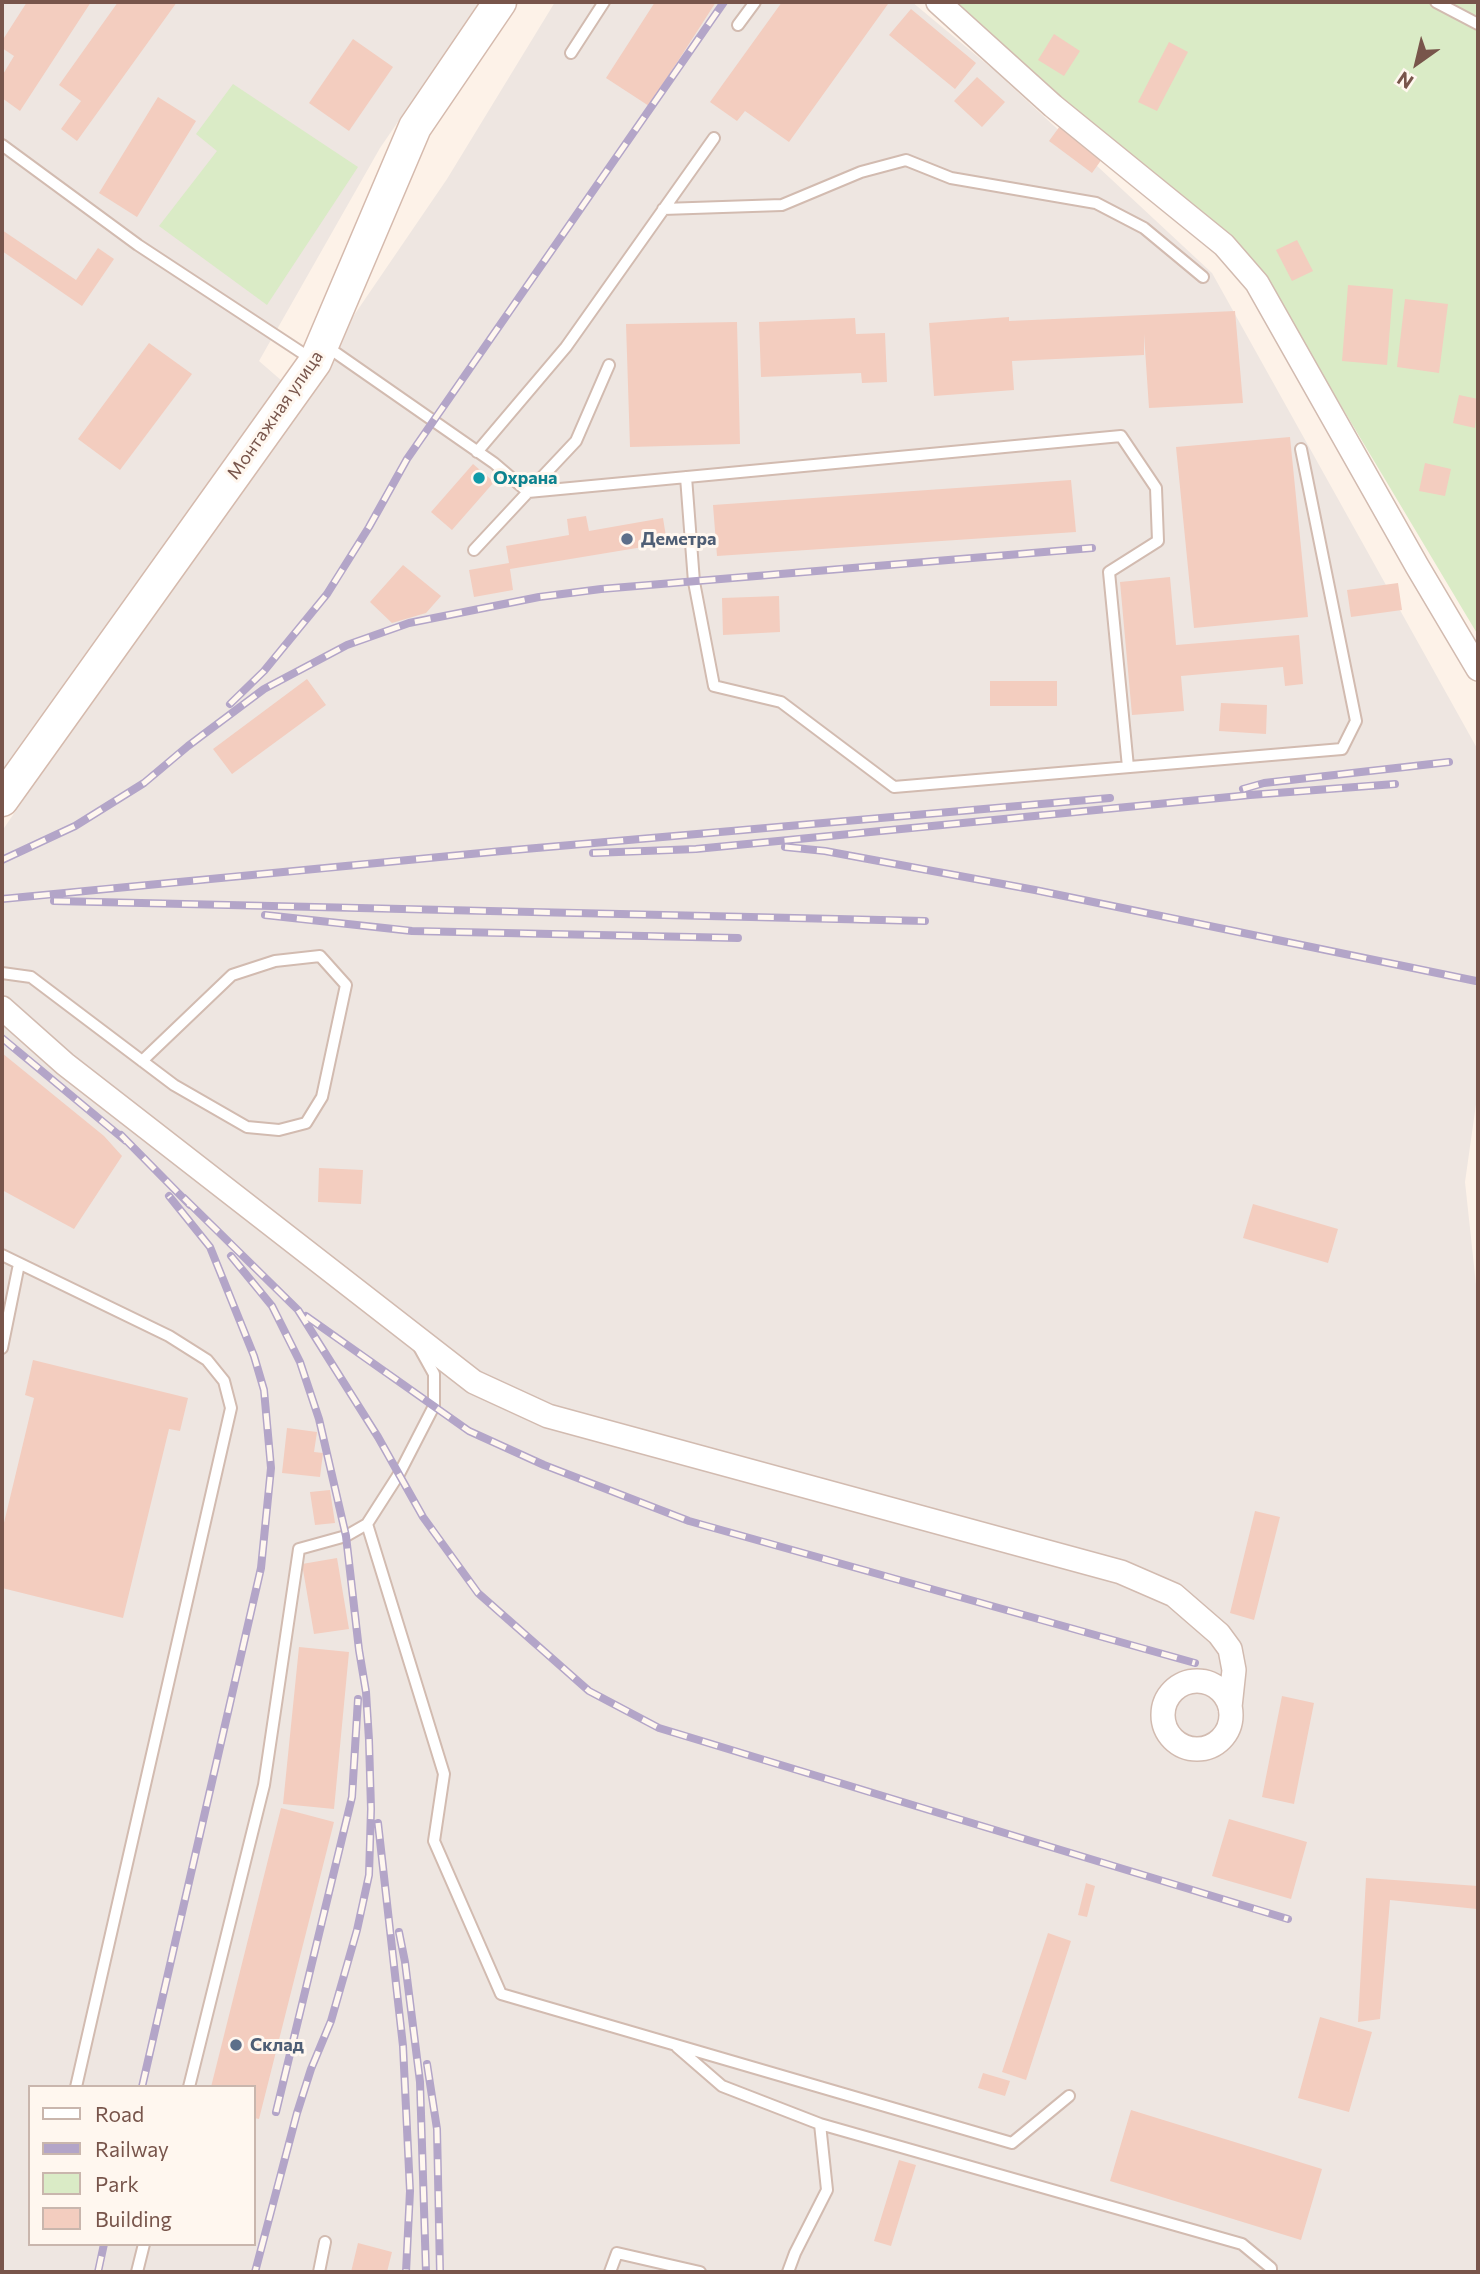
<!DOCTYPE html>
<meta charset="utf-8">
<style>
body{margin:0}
#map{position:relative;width:1480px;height:2274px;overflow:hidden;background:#fdf2e8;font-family:Commissioner,sans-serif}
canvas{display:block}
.frame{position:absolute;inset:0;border:4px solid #78554b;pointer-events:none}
.legend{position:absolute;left:28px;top:2085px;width:228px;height:161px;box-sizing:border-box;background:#fff7ef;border:2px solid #c9b6ad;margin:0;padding:9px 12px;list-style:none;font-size:21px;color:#78554b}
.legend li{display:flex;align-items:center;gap:14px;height:35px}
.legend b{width:35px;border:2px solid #c9b6ad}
.north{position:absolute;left:1382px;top:28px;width:70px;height:70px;-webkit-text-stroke:5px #fff7ef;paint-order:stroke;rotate:214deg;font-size:19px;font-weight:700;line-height:28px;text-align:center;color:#78554b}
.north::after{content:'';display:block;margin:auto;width:24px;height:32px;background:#78554b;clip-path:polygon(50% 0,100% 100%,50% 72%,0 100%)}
</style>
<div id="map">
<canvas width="1480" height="2274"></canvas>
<div class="frame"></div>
<ul class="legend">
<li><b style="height:9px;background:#fff"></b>Road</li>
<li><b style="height:9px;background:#b3a5c8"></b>Railway</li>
<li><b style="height:19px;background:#daebc6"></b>Park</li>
<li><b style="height:19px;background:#f3cdbf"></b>Building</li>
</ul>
<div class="north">N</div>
</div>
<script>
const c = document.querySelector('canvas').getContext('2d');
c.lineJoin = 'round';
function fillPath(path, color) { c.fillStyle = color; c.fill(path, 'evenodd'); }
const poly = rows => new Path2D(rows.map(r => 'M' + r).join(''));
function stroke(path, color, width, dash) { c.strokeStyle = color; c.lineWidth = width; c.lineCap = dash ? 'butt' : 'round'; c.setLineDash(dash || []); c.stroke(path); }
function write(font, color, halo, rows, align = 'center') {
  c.font = font + ' Commissioner,sans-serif'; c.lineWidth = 6; c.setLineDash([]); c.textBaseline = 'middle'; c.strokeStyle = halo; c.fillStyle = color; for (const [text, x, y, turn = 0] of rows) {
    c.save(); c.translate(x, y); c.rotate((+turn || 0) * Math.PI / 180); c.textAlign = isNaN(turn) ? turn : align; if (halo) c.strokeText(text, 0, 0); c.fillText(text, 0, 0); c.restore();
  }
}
const industrial = poly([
 [2,2,480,2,380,148,259,361,282,381,2,773],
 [555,2,912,2,995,71,1212,273,1478,750,1478,1090,1465,1182,1478,1303,1478,2272,2,2272,2,831,447,179],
 [30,2087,254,2087,254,2244,30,2244]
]);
const green = poly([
 [931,2,1478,2,1478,635,1254,260],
 [233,84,358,167,267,305,159,226,217,151,196,134]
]);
const building = poly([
 [27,2,91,2,20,111,2,98,2,76,14,56,2,48,2,41],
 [118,2,177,2,77,141,61,129,81,101,59,85],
 [655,2,716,2,649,106,606,78],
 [782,2,885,2,888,4,789,142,745,111,737,121,710,102],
 [911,9,976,63,955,89,889,35],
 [1054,34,1080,51,1064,76,1038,60],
 [353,39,393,67,349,131,309,103],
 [1169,42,1188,52,1157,111,1138,102],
 [977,77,1005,102,982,127,954,101],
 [158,97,196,121,137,217,99,193],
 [1060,126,1102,159,1092,173,1049,141],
 [2,230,76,280,98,248,114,259,82,306,2,251],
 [1297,240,1313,271,1292,281,1276,250],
 [1348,285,1393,289,1387,365,1342,361],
 [1405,299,1448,304,1439,373,1397,367],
 [1235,311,1243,403,1149,408,1144,334,1144,355,1012,361,1014,390,934,396,929,323,1009,317,1009,321],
 [855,318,856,334,885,333,887,382,862,383,861,373,761,377,759,322],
 [737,322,740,444,630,447,626,324],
 [149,343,192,374,120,470,78,439],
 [1459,395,1478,399,1475,428,1453,423],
 [1290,437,1308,617,1194,628,1176,447],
 [1425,463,1451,469,1445,496,1419,491],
 [473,464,494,482,452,530,431,512],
 [1071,480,1076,532,717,556,713,505],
 [586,516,589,531,663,518,667,543,510,569,513,590,474,597,469,570,509,563,506,546,569,535,567,519],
 [403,565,441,596,426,613,392,623,370,602],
 [1170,577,1176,645,1299,635,1303,684,1285,686,1283,667,1181,676,1184,711,1132,715,1120,582],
 [1398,583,1402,610,1351,617,1347,590],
 [779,596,780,632,723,635,722,598],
 [307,679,326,705,232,774,213,749],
 [990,681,1057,681,1057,706,990,706],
 [1221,703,1267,705,1266,734,1219,731],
 [2,1053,104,1136,122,1156,74,1229,2,1190],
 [319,1168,363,1170,361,1204,318,1202],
 [1253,1204,1338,1229,1328,1263,1243,1238],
 [33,1360,188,1398,180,1431,169,1429,123,1618,2,1588,2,1531,34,1398,25,1395],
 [287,1428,317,1432,314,1452,323,1453,320,1477,282,1473],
 [330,1490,335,1523,315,1525,310,1492],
 [1255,1511,1280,1517,1254,1620,1230,1613],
 [337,1558,349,1629,314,1634,302,1564],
 [299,1647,349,1652,334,1809,283,1804],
 [1282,1696,1314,1703,1294,1804,1262,1797],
 [281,1808,334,1822,259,2119,254,2118,254,2087,211,2087],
 [1229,1819,1307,1842,1291,1899,1212,1876],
 [1366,1878,1478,1886,1478,1901,1477,1909,1390,1900,1380,2019,1358,2022],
 [1086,1883,1095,1886,1087,1917,1078,1915],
 [1048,1933,1071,1941,1026,2080,1002,2072],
 [1320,2017,1372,2032,1349,2112,1298,2098],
 [983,2073,1010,2081,1005,2096,978,2088],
 [1131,2110,1322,2169,1301,2240,1110,2181],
 [899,2160,916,2165,891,2246,874,2241],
 [358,2243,392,2252,387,2272,351,2272]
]);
const lane = poly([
 [1436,2,1478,24],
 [738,25,755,2],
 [571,53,604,2],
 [2,145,138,245,313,360],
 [663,209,782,205,861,172,906,160,951,178,1096,203,1144,228,1203,277],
 [326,346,494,463,528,492,474,550],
 [477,452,566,347,714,138],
 [686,477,694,582,714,686,781,702,894,787,1342,749,1356,721,1301,449],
 [528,492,1121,436,1156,488,1158,541,1109,572,1128,767],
 [528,492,576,441,609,365],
 [2,973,31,977,174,1085,247,1127,279,1130,306,1123,322,1097,346,985,320,956,275,961,232,975,142,1061],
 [2,1255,169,1336,207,1360,224,1381,231,1408,76,2087],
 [419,1347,434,1374,434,1406,399,1474,367,1524,444,1774,434,1841,501,1994,1012,2143,1069,2096],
 [2,1348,19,1264],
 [677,2047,722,2086,820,2124,1242,2244,1271,2268,1271,2272],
 [189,2087,264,1785,299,1549,346,1536,367,1524],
 [137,2272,144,2244],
 [319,2272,325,2242],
 [610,2272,617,2253,700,2272],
 [788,2272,795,2253,827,2190,820,2124]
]);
const street = poly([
 [938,2,1053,106,1224,245,1257,283,1417,566,1478,669],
 [2,1008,65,1064,474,1382,548,1416,1121,1572,1174,1595,1219,1634,1230,1649,1234,1670,1230,1707],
 '1163 1715a34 34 0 1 1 68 0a34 34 0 1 1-68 0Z'
]);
const secondary = poly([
 [2,800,315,362,415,127,500,2]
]);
const rail = poly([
 [230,704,264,671,327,594,369,527,407,459,724,2],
 [1243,789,1264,783,1449,762],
 [785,847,825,851,1035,890,1476,981],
 [593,853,696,849,1250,795,1395,784],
 [2,860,75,826,144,783,188,746,264,689,347,645,409,623,539,597,601,589,1092,548],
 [2,899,502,851,1110,798],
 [54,901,925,921],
 [265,915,412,931,738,938],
 [2,1038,126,1141],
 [121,1135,190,1205],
 [184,1198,298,1310,378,1437,423,1517,478,1593,589,1691,659,1728,1288,1919],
 [231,1256,272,1306,300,1362,319,1419,346,1536,359,1650,366,1692,369,1740,371,1809,369,1875,357,1930,331,2021,311,2069,297,2113,255,2272],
 [306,1316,469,1431,544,1465,689,1521,1195,1663],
 [378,1823,403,2046,410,2191,406,2272],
 [399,1932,405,1962,420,2082,426,2272],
 [427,2064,437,2129,440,2272],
 [142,2087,261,1568,271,1468,264,1390,254,1356,210,1247,169,1196],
 [276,2112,352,1797,358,1699],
 [98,2272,104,2244]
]);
const markers = [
 [479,478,7,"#0f9aa8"],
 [627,539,7,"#5c6f8a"],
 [236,2045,7,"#5c6f8a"]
];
const streetNames = [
 ["Монтажная улица",275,415,-55]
];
const cultureNames = [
 ["Охрана",493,478]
];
const serviceNames = [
 ["Деметра",641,539],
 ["Склад",250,2045]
];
fillPath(industrial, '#eee6e1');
fillPath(green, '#daebc6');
fillPath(building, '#f3cdbf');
stroke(lane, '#d2bbb0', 14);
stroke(street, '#d2bbb0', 26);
stroke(secondary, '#d5baad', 35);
stroke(lane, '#fff', 10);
stroke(street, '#fff', 23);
stroke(secondary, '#fff', 32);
stroke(rail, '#b3a5c8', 8);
stroke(rail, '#fff7ef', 5, [16]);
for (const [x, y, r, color] of markers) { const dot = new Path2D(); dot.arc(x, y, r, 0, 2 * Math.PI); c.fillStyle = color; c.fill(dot); stroke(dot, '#fff7ef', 2.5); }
write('18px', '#78554b', '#fff7ef', streetNames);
write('bold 18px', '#0d838f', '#fff7ef', cultureNames, 'left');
write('bold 18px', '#4e5e75', '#fff7ef', serviceNames, 'left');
</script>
